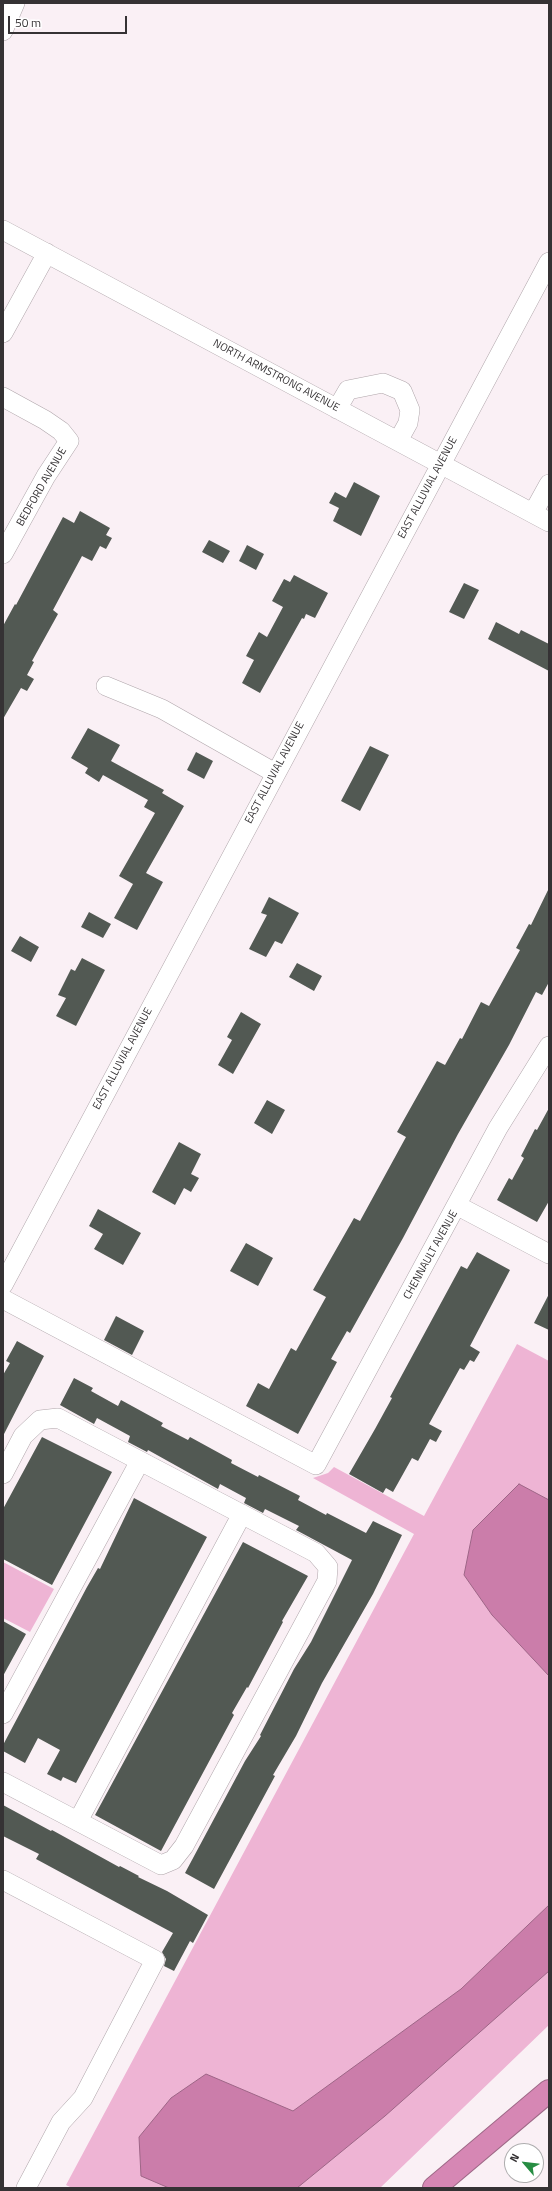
<!DOCTYPE html>
<style>
body{margin:0}
#map{position:relative;width:552px;height:2191px;overflow:hidden;background:#faf0f5;font-family:"Titillium Web",sans-serif}
canvas{display:block}
.frame{position:absolute;inset:0;border:4px solid #353234;pointer-events:none}
.north{position:absolute;left:504px;top:2143px;width:40px;height:40px;box-sizing:border-box;background:#fff;border:1px solid #aeadae;border-radius:50%;rotate:298deg;font-size:11px;font-weight:700;line-height:16px;text-align:center;color:#353234}
.north::after{content:'';display:block;margin:auto;width:14px;height:18px;background:#278d43;clip-path:polygon(50% 0,100% 100%,50% 72%,0 100%)}
.scale{position:absolute;left:8px;top:16px;width:119px;height:18px;box-sizing:border-box;border:2px solid #353234;border-top:0;padding-left:5px;font-size:12px;line-height:14px;white-space:nowrap;color:#353234;-webkit-text-stroke:3px #fff;paint-order:stroke}
</style>
<div id="map">
<canvas width="552" height="2191"></canvas>
<div class="frame"></div>
<div class="north">N</div>
<div class="scale">50 m</div>
</div>
<script>
const c = document.querySelector('canvas').getContext('2d');
c.lineJoin = 'round';
function fillPath(path, color) { c.fillStyle = color; c.fill(path, 'evenodd'); }
const poly = rows => new Path2D(rows.map(r => 'M' + r).join(''));
function stroke(path, color, width, dash) { c.strokeStyle = color; c.lineWidth = width; c.lineCap = dash ? 'butt' : 'round'; c.setLineDash(dash || []); c.stroke(path); }
function write(font, color, halo, rows, align = 'center') {
  c.font = font + ' "Titillium Web",sans-serif'; c.lineWidth = 4; c.setLineDash([]); c.textBaseline = 'middle'; c.strokeStyle = halo; c.fillStyle = color; for (const [text, x, y, turn = 0] of rows) {
    c.save(); c.translate(x, y); c.rotate((+turn || 0) * Math.PI / 180); c.textAlign = isNaN(turn) ? turn : align; if (halo) c.strokeText(text, 0, 0); c.fillText(text, 0, 0); c.restore();
  }
}
const green = poly([
 [517,1344,549,1361,549,2025,380,2188,72,2188,66,2185,414,1534,313,1478,328,1473,334,1467,424,1516],
 [3,1562,54,1589,30,1632,3,1618]
]);
const water = poly([
 [519,1484,549,1500,549,1676,492,1615,464,1575,473,1530,519,1484],
 [549,1905,549,1971,385,2116,297,2188,169,2188,141,2176,139,2137,171,2098,206,2074,293,2111,461,1989,549,1905]
]);
const building = poly([
 [354,482,380,496,361,536,333,521,339,508,329,503,335,492,346,498],
 [80,511,110,528,106,535,112,538,106,549,100,546,92,561,82,556,53,610,58,614,32,661,34,662,27,675,34,679,27,691,21,688,3,719,3,626,15,604,16,605,63,517,74,523],
 [209,540,230,551,223,563,202,552],
 [247,545,264,554,256,570,239,561],
 [294,575,328,593,315,618,306,614,304,619,302,618,260,693,242,683,254,660,246,656,259,632,267,637,283,607,272,601,284,579,290,582],
 [464,583,479,590,464,619,449,612],
 [496,622,519,634,521,630,549,644,549,671,488,639],
 [88,728,120,745,111,761,164,790,162,793,184,806,146,873,163,882,137,930,114,918,133,884,119,876,155,813,144,807,148,800,103,775,99,782,85,773,88,768,71,758],
 [370,746,389,755,360,811,341,801],
 [196,752,213,761,204,779,187,770],
 [549,888,549,982,542,995,536,992,509,1045,458,1134,403,1238,350,1333,347,1331,331,1359,337,1362,298,1434,246,1406,258,1383,269,1389,291,1348,296,1351,326,1297,313,1290,354,1218,360,1221,406,1137,397,1132,437,1061,445,1065,460,1038,462,1039,481,1002,489,1006,520,950,516,948,529,924,531,925],
 [269,897,299,913,282,944,275,941,266,957,249,949,267,915,261,913],
 [89,912,111,924,103,938,81,927],
 [20,936,39,947,31,962,11,951],
 [82,958,105,970,76,1026,56,1016,66,998,58,995,71,969,75,971],
 [297,963,322,976,314,991,289,977],
 [241,1012,261,1024,233,1074,218,1065,232,1040,227,1037],
 [267,1100,285,1110,272,1134,254,1123],
 [549,1108,549,1201,537,1222,497,1200,509,1178,512,1180,524,1158,521,1156,535,1129,537,1130],
 [179,1142,201,1154,191,1174,199,1178,191,1192,184,1188,175,1205,152,1192],
 [98,1209,141,1233,123,1265,94,1249,103,1234,89,1226],
 [246,1243,273,1258,258,1286,230,1271],
 [477,1252,510,1270,470,1346,480,1352,474,1362,470,1360,464,1370,460,1368,429,1424,442,1431,436,1442,430,1439,418,1461,412,1458,393,1492,386,1488,383,1493,349,1474,375,1429,392,1398,390,1397,461,1266,467,1269],
 [549,1294,549,1330,534,1323],
 [116,1316,144,1331,132,1355,104,1340],
 [17,1341,44,1356,3,1436,3,1375,10,1363,6,1361],
 [74,1378,93,1388,91,1391,118,1406,121,1400,163,1423,161,1426,188,1440,190,1437,232,1460,231,1463,258,1477,259,1475,300,1496,298,1500,326,1515,327,1513,366,1533,373,1521,402,1535,373,1594,322,1683,296,1736,273,1775,275,1776,214,1889,185,1873,245,1761,261,1736,260,1735,294,1669,311,1642,352,1560,296,1530,299,1526,265,1509,263,1513,244,1503,246,1498,220,1484,218,1489,148,1450,147,1452,128,1442,130,1436,97,1418,94,1424,60,1405],
 [42,1437,112,1472,52,1585,3,1559,3,1509],
 [134,1498,207,1537,76,1783,63,1777,61,1781,47,1774,60,1750,38,1738,25,1763,3,1751,3,1745,87,1587,98,1568,100,1569],
 [243,1542,308,1576,282,1621,283,1622,248,1688,247,1687,232,1713,234,1715,161,1851,95,1815],
 [3,1621,26,1634,3,1676],
 [3,1805,51,1831,52,1830,119,1867,120,1866,139,1876,138,1877,167,1891,208,1915,193,1943,190,1941,174,1971,164,1966,166,1959,162,1952,173,1933,36,1859,39,1854,3,1836]
]);
const minor = poly([
 [3,31,15,3],
 [3,230,549,522],
 [3,333,47,253],
 [3,397,45,420,61,431,69,441,46,476,3,554],
 [337,409,348,390,383,383,402,391,410,410,408,423,398,441],
 [533,513,549,484],
 [106,686,162,709,275,773],
 [458,1206,549,1254],
 [3,1285,549,262],
 [3,1299,316,1465,498,1128,549,1046],
 [3,1474,23,1436,40,1420,58,1418,316,1553,328,1567,327,1581,184,1846,173,1860,161,1865,3,1782],
 [3,1714,140,1461],
 [78,1821,242,1514],
 [3,1880,155,1960,83,2098,61,2122,26,2188]
]);
const highway = poly([
 [434,2188,549,2091]
]);
const streetNames = [
 ["NORTH ARMSTRONG AVENUE",276,376,28],
 ["BEDFORD AVENUE",42,487,-60],
 ["EAST ALLUVIAL AVENUE",428,488,-62],
 ["EAST ALLUVIAL AVENUE",275,773,-62],
 ["EAST ALLUVIAL AVENUE",123,1059,-62],
 ["CHENNAULT AVENUE",431,1255,-61]
];
fillPath(green, '#eeb4d4');
fillPath(water, '#cb7daa');
stroke(water, '#9e6687', 1);
fillPath(building, '#525953');
stroke(minor, '#afa5aa', 20);
stroke(highway, '#9e6987', 24);
stroke(minor, '#fff', 19);
stroke(highway, '#d687b4', 22);
write('11px', '#353234', '#fff', streetNames);
</script>
